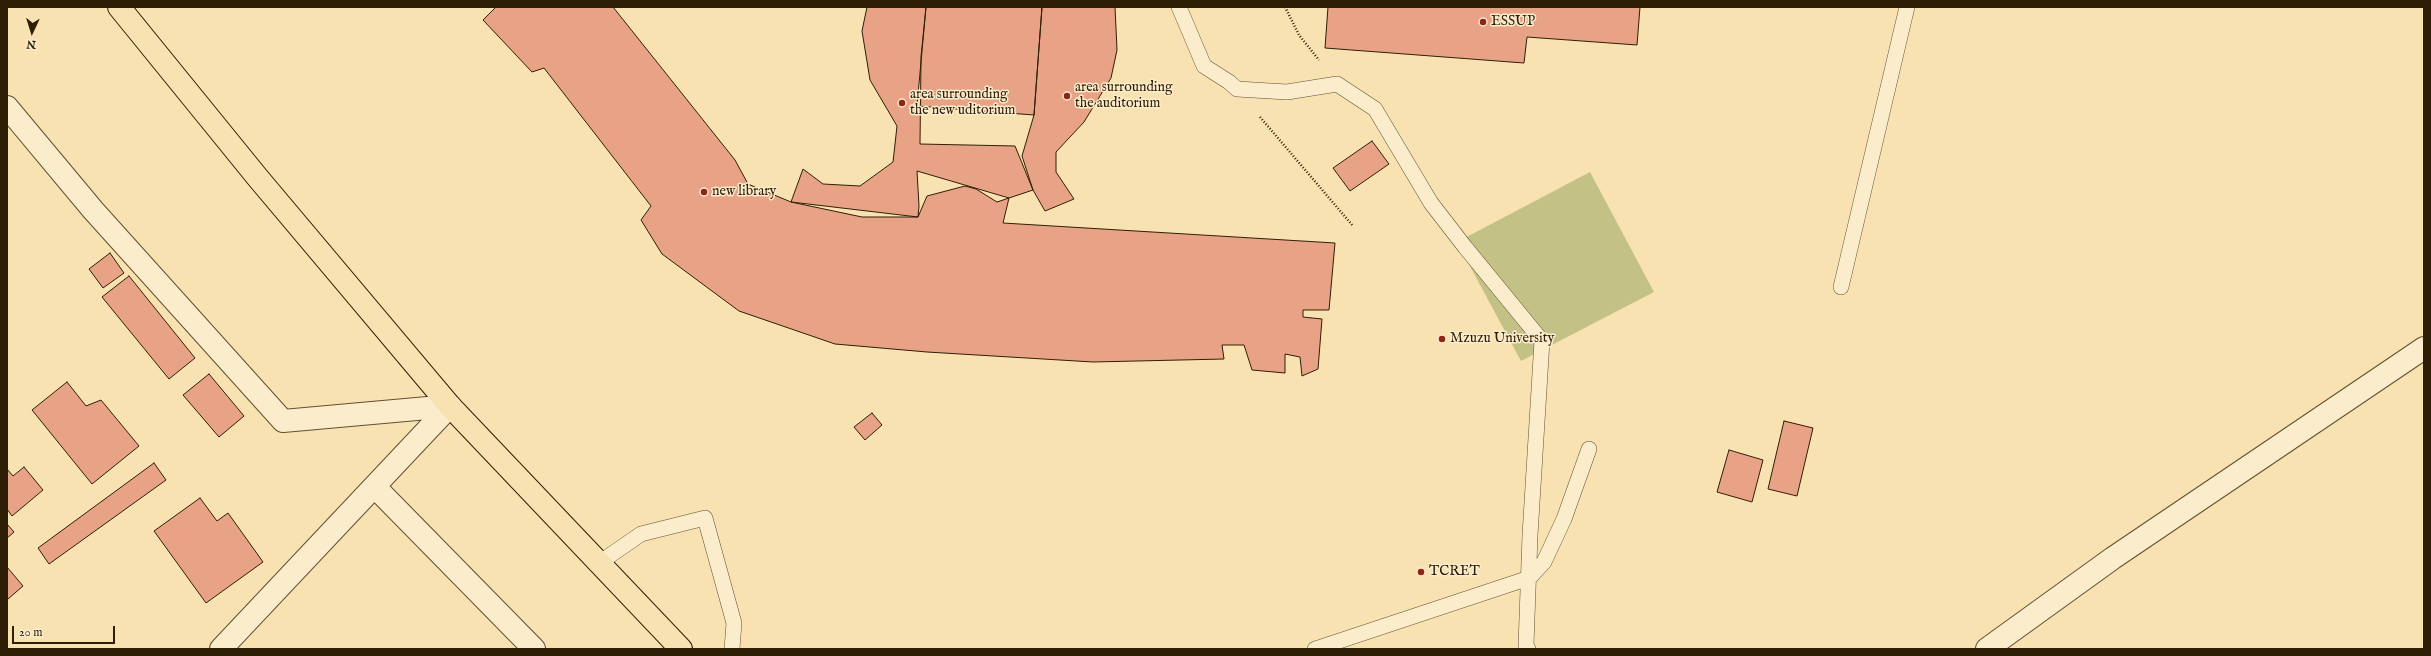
<!DOCTYPE html>
<style>
body{margin:0}
#map{position:relative;width:2431px;height:656px;overflow:hidden;background:#f9e2b1;font-family:"IM FELL English",serif}
canvas{display:block}
.frame{position:absolute;inset:0;border:8px solid #2f1e06;pointer-events:none}
.north{position:absolute;left:12px;top:12px;width:40px;height:40px;-webkit-text-stroke:3px #fbeccc;paint-order:stroke;rotate:184deg;font-size:11px;font-weight:700;line-height:16px;text-align:center;color:#2f1e06}
.north::after{content:'';display:block;margin:auto;width:14px;height:18px;background:#2f1e06;clip-path:polygon(50% 0,100% 100%,50% 72%,0 100%)}
.scale{position:absolute;left:12px;top:626px;width:103px;height:18px;box-sizing:border-box;border:2px solid #2f1e06;border-top:0;padding-left:5px;font-size:12px;line-height:14px;white-space:nowrap;color:#2f1e06;-webkit-text-stroke:3px #fbeccc;paint-order:stroke}
</style>
<div id="map">
<canvas width="2431" height="656"></canvas>
<div class="frame"></div>
<div class="north">N</div>
<div class="scale">20 m</div>
</div>
<script>
const c = document.querySelector('canvas').getContext('2d');
c.lineJoin = 'round';
function fillPath(path, color) { c.fillStyle = color; c.fill(path, 'evenodd'); }
const poly = rows => new Path2D(rows.map(r => 'M' + r).join(''));
function stroke(path, color, width, dash) { c.strokeStyle = color; c.lineWidth = width; c.lineCap = dash ? 'butt' : 'round'; c.setLineDash(dash || []); c.stroke(path); }
function write(font, color, halo, rows, align = 'center') {
  c.font = font + ' "IM FELL English",serif'; c.lineWidth = 3; c.setLineDash([]); c.textBaseline = 'middle'; c.strokeStyle = halo; c.fillStyle = color; for (const [text, x, y, turn = 0] of rows) {
    c.save(); c.translate(x, y); c.rotate((+turn || 0) * Math.PI / 180); c.textAlign = isNaN(turn) ? turn : align; if (halo) c.strokeText(text, 0, 0); c.fillText(text, 0, 0); c.restore();
  }
}
const green = poly([
 [1590,172,1654,292,1521,361,1457,242]
]);
const building = poly([
 [496,7,613,7,735,160,748,184,791,202,862,217,918,217,927,196,965,186,976,189,997,202,1009,198,1003,223,1335,243,1329,310,1303,310,1303,317,1322,319,1318,369,1302,376,1300,357,1285,354,1285,373,1252,370,1244,345,1222,345,1224,359,1093,362,927,352,835,344,739,311,662,254,641,220,651,206,544,68,532,72,483,20,496,7],
 [867,7,926,7,921,57,920,144,1015,146,1033,190,1009,198,917,171,919,206,918,217,791,202,803,169,823,184,860,186,893,162,897,126,870,80,862,31,867,7],
 [926,7,1042,7,1034,115,917,106,926,7],
 [1042,7,1115,7,1117,50,1111,78,1084,122,1056,152,1056,172,1074,199,1045,211,1033,190,1022,156,1034,115,1042,7],
 [1328,7,1640,7,1637,45,1527,37,1524,63,1325,48,1328,7],
 [1372,141,1389,164,1350,191,1333,168,1372,141],
 [110,253,124,273,103,288,89,269,110,253],
 [129,276,195,358,169,379,102,297,129,276],
 [209,374,244,416,219,437,183,395,209,374],
 [67,382,86,406,101,400,139,446,92,484,32,410,67,382],
 [872,413,882,425,865,440,854,427,872,413],
 [1784,421,1813,428,1797,496,1768,489,1784,421],
 [1729,450,1763,460,1752,502,1717,492,1729,450],
 [154,463,166,480,49,564,38,548,154,463],
 [24,467,43,490,12,516,7,509,7,469,13,476,24,467],
 [200,498,217,521,228,513,263,562,206,603,154,531,200,498],
 [7,524,14,532,7,538,7,524],
 [7,567,23,586,8,599,7,598,7,567]
]);
const path = poly([
 [1285,7,1299,35,1319,60],
 [1260,117,1353,226]
]);
const lane = poly([
 [1179,7,1204,66,1229,82,1237,89,1287,92,1337,84,1375,109,1431,203,1465,247,1542,341,1530,535,1526,645,1528,649],
 [1841,287,1907,7],
 [599,563,641,534,705,518,734,623,732,649],
 [1315,649,1529,578,1544,562,1564,519,1589,449]
]);
const street = poly([
 [7,107,93,210,283,421,450,406],
 [375,487,534,649],
 [221,649,450,406],
 [1987,649,2113,558,2424,348]
]);
const highway = poly([
 [119,7,258,178,450,406,681,649]
]);
const markers = [
 [1483,22,4,"#8f2418"],
 [1067,96,4,"#8f2418"],
 [902,103,4,"#8f2418"],
 [704,192,4,"#8f2418"],
 [1442,339,4,"#8f2418"],
 [1421,572,4,"#8f2418"]
];
const poiNames = [
 ["ESSUP",1491,22],
 ["area surrounding",1075,88],
 ["the auditorium",1075,104],
 ["area surrounding",910,95],
 ["the new uditorium",910,111],
 ["new library",712,192],
 ["Mzuzu University",1450,339],
 ["TCRET",1429,572]
];
fillPath(green, '#c4c187');
fillPath(building, '#e8a286');
stroke(building, '#2f1e06', 1);
stroke(lane, '#624f31', 16);
stroke(street, '#624f31', 24);
stroke(highway, '#2f1e06', 24);
stroke(path, '#2f1e06', 2.5, [1, 2]);
stroke(lane, '#fbeccc', 15);
stroke(street, '#fbeccc', 22);
stroke(highway, '#f9e2b1', 22);
for (const [x, y, r, color] of markers) { const dot = new Path2D(); dot.arc(x, y, r, 0, 2 * Math.PI); c.fillStyle = color; c.fill(dot); stroke(dot, '#fbeccc', 1.5); }
write('14px', '#2f1e06', '#fbeccc', poiNames, 'left');
</script>
